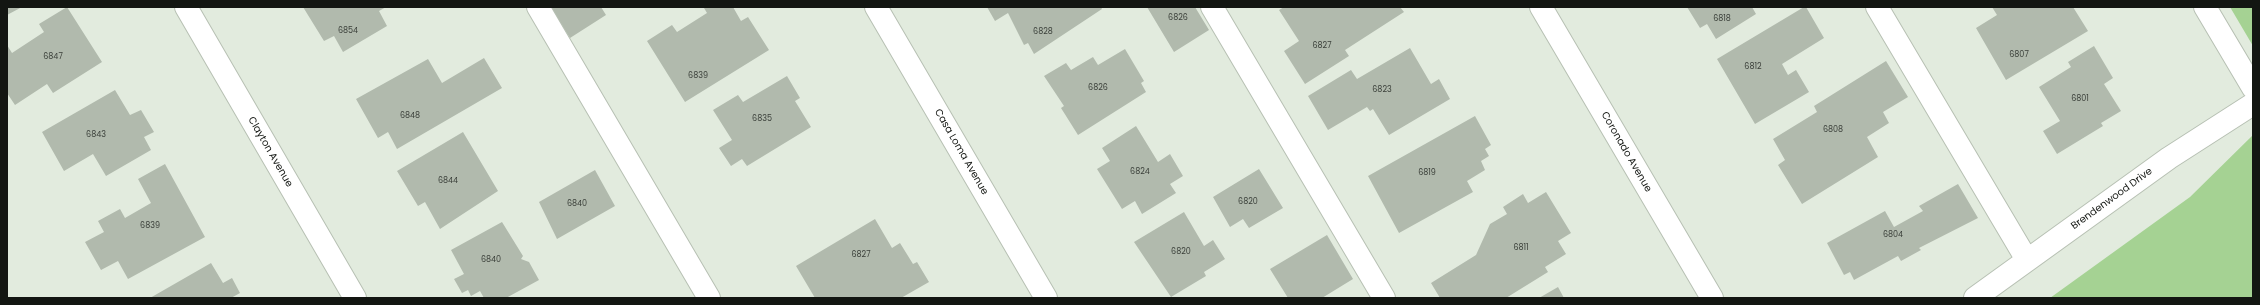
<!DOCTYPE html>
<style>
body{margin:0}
#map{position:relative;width:2260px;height:305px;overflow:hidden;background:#e2ebde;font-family:Poppins,sans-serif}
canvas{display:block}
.frame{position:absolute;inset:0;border:8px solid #131612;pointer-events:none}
</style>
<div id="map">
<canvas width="2260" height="305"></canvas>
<div class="frame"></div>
</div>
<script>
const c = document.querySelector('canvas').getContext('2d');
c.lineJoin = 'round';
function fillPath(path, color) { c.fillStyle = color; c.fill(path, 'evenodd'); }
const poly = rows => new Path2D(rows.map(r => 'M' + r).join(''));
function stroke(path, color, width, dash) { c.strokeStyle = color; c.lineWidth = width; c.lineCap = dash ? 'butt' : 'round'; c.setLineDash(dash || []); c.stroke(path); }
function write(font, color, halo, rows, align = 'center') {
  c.font = font + ' Poppins,sans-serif'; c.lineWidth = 3.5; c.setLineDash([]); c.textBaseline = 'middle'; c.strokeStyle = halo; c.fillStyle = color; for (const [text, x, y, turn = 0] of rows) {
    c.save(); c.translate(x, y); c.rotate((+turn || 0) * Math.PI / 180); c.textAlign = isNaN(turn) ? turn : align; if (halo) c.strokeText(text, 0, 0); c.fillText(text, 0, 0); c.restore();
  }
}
const green = poly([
 [2230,7,2253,7,2253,46],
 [2253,135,2253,298,2050,298,2190,197]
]);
const building = poly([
 [7,7,22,7,7,15],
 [67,7,102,62,53,93,47,84,15,105,7,93,7,45,12,53,44,32,39,24],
 [303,7,386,7,379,11,387,26,343,52,334,36,324,41],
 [550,7,601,7,606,15,570,38],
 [707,7,733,7,741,21,748,17,769,50,685,102,647,41,672,25,677,32,707,13,704,8],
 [987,7,1101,7,1102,9,1034,54,1028,43,1024,45,1008,13,995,21],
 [1147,7,1195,7,1209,30,1174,52],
 [1284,7,1400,7,1404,12,1345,50,1349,56,1305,84,1284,51,1299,41,1279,10],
 [1687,7,1752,7,1756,14,1716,39,1707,24,1700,28],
 [1804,7,1806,7,1824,38,1782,64,1788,75,1796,70,1809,92,1755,124,1717,59],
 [1992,7,2073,7,2088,31,2006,80,1976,28,1997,15],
 [2094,46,2113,78,2104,84,2121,111,2101,123,2103,126,2057,154,2043,131,2060,121,2039,87,2071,67,2068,62],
 [1410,48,1431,84,1439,79,1450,99,1389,135,1373,109,1370,111,1367,107,1328,130,1308,96,1351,70,1357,79],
 [1125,49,1144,81,1141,83,1146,92,1078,135,1061,108,1064,106,1044,76,1066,63,1071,70,1093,57,1098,65],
 [484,58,502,88,397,149,388,132,378,138,356,99,428,59,442,83],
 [1886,61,1908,97,1883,112,1889,123,1867,137,1878,157,1802,204,1778,165,1785,160,1773,139,1817,112,1814,106],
 [787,76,800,98,795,101,811,127,747,166,742,159,731,166,719,148,732,140,713,110,738,95,743,102],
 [115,90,130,115,141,110,154,132,144,137,151,150,106,176,93,154,64,171,42,132],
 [1475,116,1491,145,1485,149,1489,156,1481,161,1485,170,1467,181,1473,192,1399,233,1368,176],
 [1136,126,1158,162,1170,154,1183,176,1170,184,1176,193,1142,214,1135,201,1122,209,1097,169,1110,161,1102,148],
 [463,132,498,191,440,229,425,202,418,206,397,171],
 [165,164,205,237,128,279,118,261,101,270,85,242,104,232,98,221,120,209,125,218,151,203,138,179],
 [1259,169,1283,208,1249,228,1243,219,1230,227,1213,197],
 [595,170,615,206,557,239,539,202],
 [1958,184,1978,218,1919,248,1921,250,1901,261,1898,256,1854,280,1850,272,1844,275,1827,243,1885,211,1894,227,1923,211,1919,206],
 [1546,192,1571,233,1558,241,1566,254,1545,267,1548,272,1506,298,1440,298,1431,283,1476,255,1490,224,1507,214,1503,207,1523,194,1528,203],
 [1184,212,1204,246,1213,240,1225,259,1204,272,1206,276,1171,297,1134,242],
 [875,219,892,248,900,243,913,264,917,262,929,282,901,298,815,298,796,266],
 [502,222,523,256,521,259,529,262,539,280,506,298,484,298,480,291,471,296,468,290,462,293,454,279,464,274,451,250],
 [1327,235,1353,279,1322,298,1288,298,1270,269],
 [211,263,223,283,232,278,240,293,231,298,150,298],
 [1558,287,1564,298,1539,298]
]);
const minor = poly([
 [186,7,355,298],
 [538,7,709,298],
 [876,7,1046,298],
 [1212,7,1384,298],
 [1541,7,1712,298],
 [1877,7,2027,260],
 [2205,7,2253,88],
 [1975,298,2169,158,2253,104]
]);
const numberNames = [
 ["6826",1178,18],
 ["6818",1722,19],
 ["6854",348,31],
 ["6828",1043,32],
 ["6827",1322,46],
 ["6807",2019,55],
 ["6847",53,57],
 ["6812",1753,67],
 ["6839",698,76],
 ["6826",1098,88],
 ["6823",1382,90],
 ["6801",2080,99],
 ["6848",410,116],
 ["6835",762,119],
 ["6808",1833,130],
 ["6843",96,135],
 ["6824",1140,172],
 ["6819",1427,173],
 ["6844",448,181],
 ["6820",1248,202],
 ["6840",577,204],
 ["6839",150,226],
 ["6804",1893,235],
 ["6811",1521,248],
 ["6820",1181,252],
 ["6827",861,255],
 ["6840",491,260]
];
const streetNames = [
 ["Clayton Avenue",270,152,60],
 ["Casa Loma Avenue",961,152,60],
 ["Coronado Avenue",1626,152,60],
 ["Brendenwood Drive",2112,199,-36]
];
fillPath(green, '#a5d293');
fillPath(building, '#b1baad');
stroke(minor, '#b7c0b3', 24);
stroke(minor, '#fff', 22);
write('8px', '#3a3f39', null, numberNames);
write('10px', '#131612', '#fff', streetNames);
</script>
